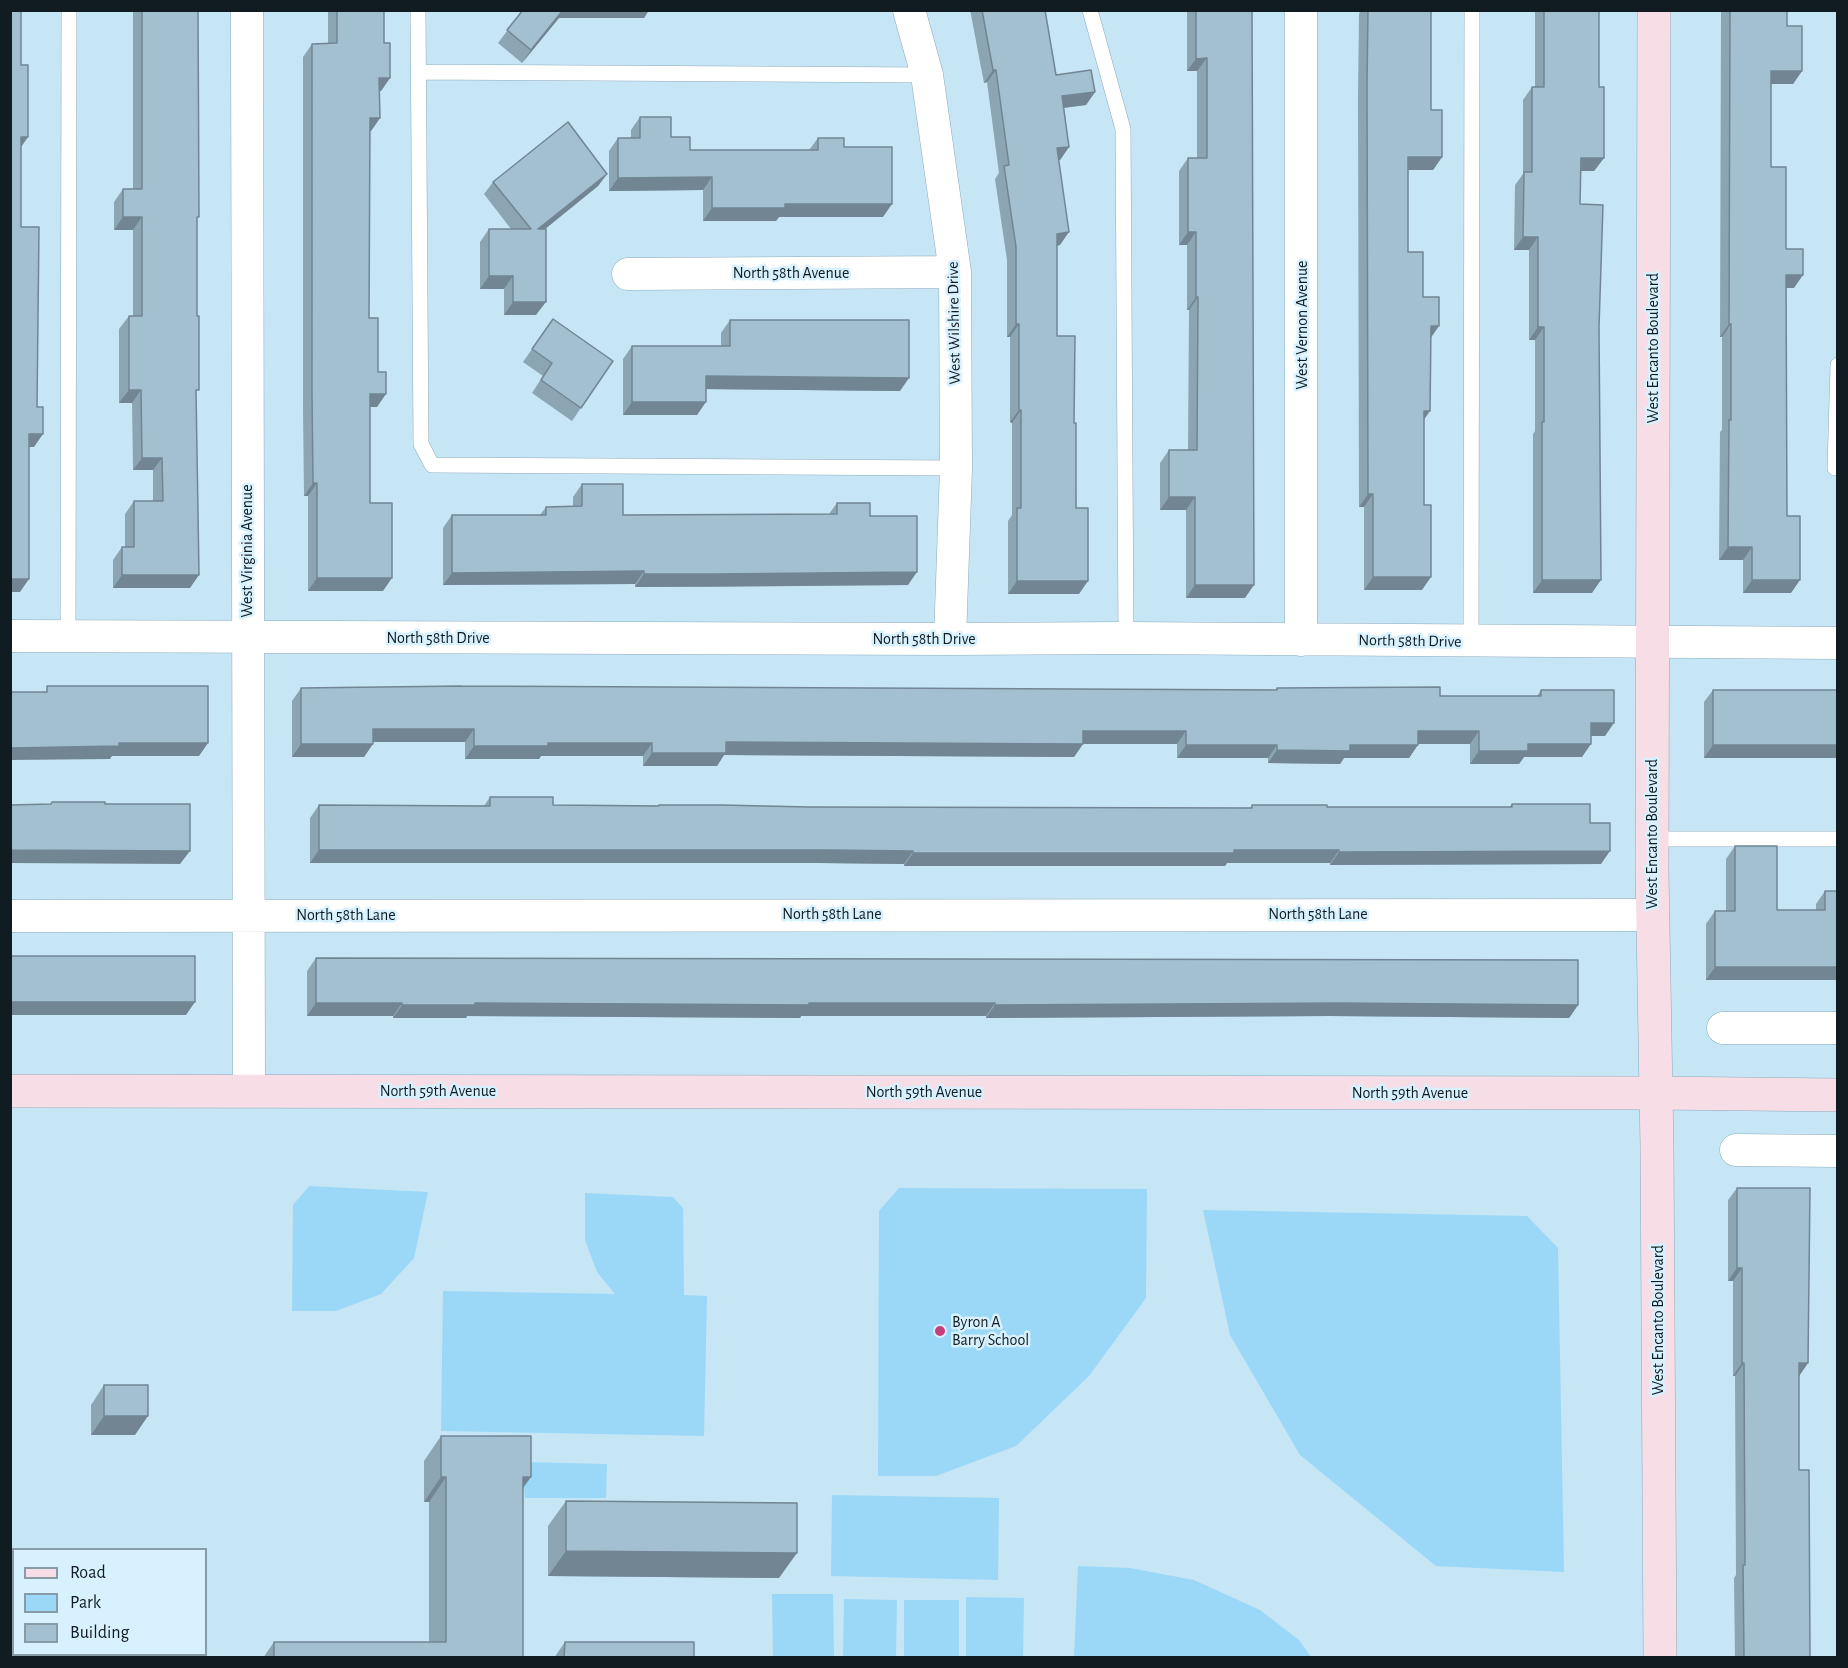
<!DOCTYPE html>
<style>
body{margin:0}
#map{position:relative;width:1848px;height:1668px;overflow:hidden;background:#c6e5f5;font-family:"Alegreya Sans",sans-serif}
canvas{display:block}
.frame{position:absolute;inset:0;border:12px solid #111c22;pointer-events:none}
.legend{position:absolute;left:12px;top:1548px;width:195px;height:108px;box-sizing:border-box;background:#d8f1fe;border:2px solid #889ca6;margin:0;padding:8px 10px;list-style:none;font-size:18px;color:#111c22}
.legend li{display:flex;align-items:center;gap:12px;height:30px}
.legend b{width:30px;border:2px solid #889ca6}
</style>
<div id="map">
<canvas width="1848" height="1668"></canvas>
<div class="frame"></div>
<ul class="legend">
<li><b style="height:8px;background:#f6dde6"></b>Road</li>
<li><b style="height:16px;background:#9bd8f7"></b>Park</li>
<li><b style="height:16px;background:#a2c0d0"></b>Building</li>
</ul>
</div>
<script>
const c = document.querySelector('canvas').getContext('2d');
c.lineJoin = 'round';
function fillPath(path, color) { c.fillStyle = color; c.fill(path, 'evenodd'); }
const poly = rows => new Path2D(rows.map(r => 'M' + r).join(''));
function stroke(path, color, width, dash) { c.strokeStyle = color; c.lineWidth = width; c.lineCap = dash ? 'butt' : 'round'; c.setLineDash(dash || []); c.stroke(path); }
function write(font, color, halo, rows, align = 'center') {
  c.font = font + ' "Alegreya Sans",sans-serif'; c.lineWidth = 5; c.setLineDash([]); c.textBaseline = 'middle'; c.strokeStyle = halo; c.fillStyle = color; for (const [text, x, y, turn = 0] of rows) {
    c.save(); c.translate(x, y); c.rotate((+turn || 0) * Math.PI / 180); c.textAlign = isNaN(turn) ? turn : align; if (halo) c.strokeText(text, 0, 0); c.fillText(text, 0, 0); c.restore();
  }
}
const green = poly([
 [309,1186,428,1192,414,1258,381,1294,336,1311,292,1311,293,1205],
 [899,1188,1147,1189,1146,1298,1089,1376,1016,1446,936,1476,878,1476,879,1211],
 [585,1193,673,1197,683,1208,684,1295,707,1296,704,1436,441,1431,443,1291,615,1294,597,1272,585,1240],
 [1203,1210,1527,1216,1558,1248,1564,1572,1436,1566,1300,1455,1230,1335],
 [522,1462,607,1464,606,1498,525,1498],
 [832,1495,999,1498,998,1580,831,1576],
 [1078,1566,1130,1568,1194,1580,1260,1610,1299,1640,1311,1657,1074,1657],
 [772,1594,833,1594,834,1657,773,1657],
 [966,1597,1024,1598,1023,1657,966,1657],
 [844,1599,897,1600,896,1657,843,1657],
 [904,1600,959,1600,959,1657,904,1657]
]);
const lane = poly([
 [418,10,421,444,432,465,956,468],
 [1090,10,1123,129,1126,638],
 [420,72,927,75],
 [1838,365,1835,468,1838,468],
 [68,637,69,10],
 [1471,642,1472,10],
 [1652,839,1838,839]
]);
const street = poly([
 [247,10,249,1091],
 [909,10,927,75,955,272,956,468,950,639],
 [628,274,955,272],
 [10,636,950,639,1126,638,1838,643],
 [1301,640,1301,10],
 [10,916,1653,915],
 [1723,1028,1838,1028],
 [1736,1150,1838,1151]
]);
const secondary = poly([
 [1654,10,1652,872,1657,1148,1660,1658],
 [10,1091,1655,1093,1838,1095]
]);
const wall = poly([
 [133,10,198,10,196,394,190,588,113,588,113,560,122,547,125,547,125,514,134,501,153,501,153,470,133,470,132,403,119,403,119,329,129,316,133,316,133,230,114,230,114,202,123,189,133,189],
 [328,10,384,10,384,43,390,78,381,91,379,91,380,118,371,131,370,131,369,318,377,407,370,407,370,503,383,591,308,591,308,496,304,496,303,407,303,57,312,44,328,44],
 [523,10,649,10,644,18,559,18,522,63,498,43],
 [970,10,1045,10,1056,75,1095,92,1086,105,1064,108,1069,147,1060,160,1059,160,1060,245,1057,246,1057,336,1074,423,1079,594,1008,594,1008,521,1012,515,1012,423,1010,422,1010,337,1007,337,1007,260,995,179,999,173,987,82,984,83,972,20],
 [1187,10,1252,10,1245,598,1186,598,1186,510,1160,510,1160,463,1169,450,1188,450,1189,310,1187,310,1187,245,1179,245,1179,171,1188,158,1197,158,1197,71,1187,71],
 [1360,10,1431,10,1431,110,1442,157,1433,170,1408,170,1408,252,1423,297,1431,338,1424,418,1422,590,1364,590,1364,507,1359,507,1358,97,1359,15],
 [1535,10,1599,10,1599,87,1604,158,1594,171,1581,171,1580,204,1599,327,1592,593,1533,593,1533,434,1535,431,1535,340,1529,340,1529,250,1514,250,1515,185,1523,174,1523,100,1532,87,1535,87],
 [1721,10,1787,10,1787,26,1802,71,1793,84,1771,84,1771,167,1786,249,1794,288,1786,288,1787,516,1791,593,1743,593,1743,560,1719,560,1720,432,1722,430,1722,337,1720,337],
 [640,117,690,150,809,150,818,138,844,147,883,217,779,217,776,221,703,221,703,190,609,191,609,151,618,138,631,138,631,130],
 [607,174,598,186,545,229,536,315,504,315,504,289,480,289,480,242,489,229,511,229,484,194,493,182],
 [553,319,613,361,572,421,532,393,543,376,523,362],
 [730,320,900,391,706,389,697,415,623,415,623,359,632,346,721,346,721,333],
 [582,484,623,515,829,514,837,503,870,516,908,585,707,587,635,587,635,584,443,585,443,528,452,515,540,515,546,507,573,506,573,497],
 [301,688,1276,690,1277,688,1440,696,1537,696,1541,690,1605,736,1591,736,1582,757,1524,757,1519,764,1470,764,1470,744,1418,744,1409,758,1344,758,1340,764,1268,763,1268,758,1177,758,1177,744,1083,744,1074,757,724,755,717,766,643,766,643,756,541,756,539,759,465,759,465,742,373,742,364,757,292,757,292,701],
 [1713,690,1838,758,1704,758,1704,702],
 [490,797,553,805,658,806,659,805,808,807,1250,808,1252,805,1327,807,1509,807,1512,804,1590,823,1601,864,1330,865,1330,863,1227,863,1225,866,904,866,904,864,820,863,310,863,310,818,319,805,484,806],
 [1735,846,1777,910,1816,910,1816,904,1825,891,1838,980,1706,980,1706,924,1715,911,1726,911,1726,859],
 [316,958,1578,1005,1569,1018,1330,1016,986,1018,986,1016,801,1016,800,1018,467,1016,466,1018,393,1018,393,1016,307,1016,307,971],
 [1737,1188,1808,1363,1799,1376,1799,1470,1810,1658,1735,1658,1734,1578,1736,1575,1735,1376,1733,1376,1733,1281,1728,1281,1728,1200],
 [104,1385,135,1435,91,1435,91,1405],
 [441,1436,523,1489,523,1658,263,1658,274,1642,429,1642,429,1502,424,1502,424,1461],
 [566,1501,779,1578,548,1576,548,1526],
 [565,1642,694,1658,554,1658]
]);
const shadedWall = poly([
 [563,10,649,10,644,18,559,18,522,63,531,50],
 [1207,58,1197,71,1187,71,1196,59],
 [993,70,996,70,987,82,984,83],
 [1771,71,1802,71,1793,84,1762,84],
 [379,78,390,78,381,91,370,91],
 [1095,92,1086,105,1053,109,1062,96],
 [370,118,380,118,371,131,361,131],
 [21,137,28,137,19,150],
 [1069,147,1060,160,1048,161,1057,148],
 [1408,157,1442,157,1433,170,1399,170],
 [1581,158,1604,158,1594,171,1572,171],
 [607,174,598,186,529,242,538,229],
 [712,177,703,190,609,191,618,178],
 [785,204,892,204,883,217,779,217,776,221,703,221,712,208],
 [123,217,142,217,133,230,114,230],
 [1069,232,1060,245,1048,247,1057,234],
 [1188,232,1196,232,1187,245,1179,245],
 [1523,237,1538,237,1529,250,1514,250],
 [1786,275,1803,275,1794,288,1777,288],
 [489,276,513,276,504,289,480,289],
 [1196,297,1198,297,1189,310,1187,310],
 [513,302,546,302,536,315,504,315],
 [1016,324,1019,324,1010,337,1007,337],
 [1729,324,1731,324,1722,337,1720,337],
 [1431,326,1439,326,1430,339],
 [1538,327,1544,327,1535,340,1529,340],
 [706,376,909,378,900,391,697,389],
 [129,390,141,390,132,403,119,403],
 [370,394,386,394,377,407,361,407],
 [632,402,706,402,697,415,623,415],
 [1019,410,1021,410,1012,423,1010,422],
 [1424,411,1430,411,1421,424],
 [29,434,43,434,34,447,20,447],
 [142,458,162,458,153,470,133,470],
 [313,483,317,483,308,496,304,496],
 [1368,494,1373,494,1364,507,1359,507],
 [1169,497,1195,497,1186,510,1160,510],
 [1728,547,1752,547,1743,560,1719,560],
 [644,571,635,584,443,585,452,573],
 [917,572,908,585,635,587,644,574],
 [122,575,199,575,190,588,113,588],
 [1373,577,1431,577,1422,590,1364,590],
 [317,578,392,578,383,591,308,591],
 [10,579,29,579,20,592,10,592],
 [1542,580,1601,580,1592,593,1533,593],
 [1752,580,1800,580,1791,593,1743,593],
 [1017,581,1088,581,1079,594,1008,594],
 [1195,585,1254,585,1245,598,1186,598],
 [1591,723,1614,723,1605,736,1582,736],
 [373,729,474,729,465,742,364,742],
 [1083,731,1186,731,1177,744,1083,744,1074,757,724,755,717,766,643,766,652,753,726,742],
 [1418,731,1479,731,1470,744,1409,744],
 [119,743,208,743,199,756,112,756,110,759,10,760,10,748],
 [548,743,652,743,643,756,541,756,539,759,465,759,474,746],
 [301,744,373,744,364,757,292,757],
 [1528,744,1591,744,1582,757,1524,757,1519,764,1470,764,1479,751],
 [1186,745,1277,745,1268,758,1177,758],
 [1350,745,1418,745,1409,758,1344,758,1340,764,1268,763,1277,750],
 [1713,745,1838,745,1838,758,1704,758],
 [10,850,190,851,180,864,10,863],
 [319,850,829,850,913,851,904,864,820,863,310,863],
 [1234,850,1339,850,1330,863,1227,863,1225,866,904,866,913,853],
 [1610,851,1601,864,1330,865,1339,852],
 [1715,967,1838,967,1838,980,1706,980],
 [10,1002,195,1002,186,1015,10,1015],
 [316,1003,402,1003,393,1016,307,1016],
 [475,1003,995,1003,986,1016,801,1016,800,1018,467,1016,466,1018,393,1018,402,1005],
 [1339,1003,1578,1005,1569,1018,1330,1016,986,1018,995,1005],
 [1737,1268,1742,1268,1733,1281,1728,1281],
 [1742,1363,1744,1363,1735,1376,1733,1376],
 [1799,1363,1808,1363,1799,1376],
 [104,1416,148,1416,135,1435,91,1435],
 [441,1477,446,1477,429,1502,424,1502],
 [523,1477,531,1477,513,1502],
 [566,1551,797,1553,779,1578,548,1576]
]);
const building = poly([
 [10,10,21,10,21,65,28,65,28,137,21,137,21,227,39,227,37,407,43,407,43,434,29,434,29,579,10,579,10,10],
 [142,10,198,10,199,217,197,217,197,316,199,316,199,390,196,390,199,575,122,575,122,547,134,547,134,501,163,501,162,458,142,458,141,390,129,390,129,316,142,316,142,217,123,217,123,189,142,189,142,10],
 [337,10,384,10,384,43,390,43,390,78,379,78,380,118,370,118,369,318,378,318,378,372,386,372,386,394,370,394,370,503,392,503,392,578,317,578,317,483,313,483,312,394,312,44,337,43,337,10],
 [523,10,563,10,531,50,507,30,523,10],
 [982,10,1045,10,1056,75,1091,70,1095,92,1062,96,1069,147,1057,148,1069,232,1057,234,1057,336,1075,336,1074,423,1076,423,1076,508,1088,508,1088,581,1017,581,1017,508,1021,508,1021,410,1019,410,1019,324,1016,324,1016,247,1004,166,1009,165,996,70,993,70,982,10],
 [1196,10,1252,10,1254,585,1195,585,1195,497,1169,497,1169,450,1197,450,1198,297,1196,297,1196,232,1188,232,1188,158,1207,158,1207,58,1196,59,1196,10],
 [1368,10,1431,10,1431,110,1442,110,1442,157,1408,157,1408,252,1423,252,1423,297,1439,297,1439,326,1431,326,1430,411,1424,411,1424,505,1431,505,1431,577,1373,577,1373,494,1368,494,1367,84,1368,10],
 [1544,10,1599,10,1599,87,1604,87,1604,158,1581,158,1580,204,1603,205,1599,327,1601,580,1542,580,1542,422,1544,422,1544,327,1538,327,1538,237,1523,237,1524,172,1532,172,1532,87,1544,87,1544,10],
 [1730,10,1787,10,1787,26,1802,26,1802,71,1771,71,1771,167,1786,167,1786,249,1803,249,1803,275,1786,275,1787,516,1800,516,1800,580,1752,580,1752,547,1728,547,1729,420,1731,420,1731,324,1729,324,1730,10],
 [640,117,671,117,671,137,690,137,690,150,818,150,818,138,844,138,844,147,892,147,892,204,785,204,785,208,712,208,712,177,618,178,618,138,640,138,640,117],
 [568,122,607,174,538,229,546,229,546,302,513,302,513,276,489,276,489,229,531,229,493,182,568,122],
 [553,319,613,361,581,408,541,380,552,363,532,349,553,319],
 [730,320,909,320,909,378,706,376,706,402,632,402,632,346,730,346,730,320],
 [582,484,623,484,623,515,837,514,837,503,870,503,870,516,917,516,917,572,716,574,644,574,644,571,452,573,452,515,546,515,546,507,582,506,582,484],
 [47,686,208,686,208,743,119,743,119,746,10,748,10,692,47,692,47,686],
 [461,686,1277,690,1277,688,1440,687,1440,696,1541,696,1541,690,1614,690,1614,723,1591,723,1591,744,1528,744,1528,751,1479,751,1479,731,1418,731,1418,745,1350,745,1350,751,1277,750,1277,745,1186,745,1186,731,1083,731,1083,744,726,742,726,753,652,753,652,743,548,743,548,746,474,746,474,729,373,729,373,744,301,744,301,688,461,686],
 [1713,690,1838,690,1838,745,1713,745,1713,690],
 [490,797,553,797,553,805,659,806,659,805,721,805,808,807,1252,808,1252,805,1327,805,1327,807,1512,807,1512,804,1590,804,1590,823,1610,823,1610,851,1339,852,1339,850,1234,850,1234,853,913,853,913,851,829,850,319,850,319,805,490,806,490,797],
 [52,802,105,802,105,804,190,804,190,851,10,850,10,805,51,804,52,802],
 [1735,846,1777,846,1777,910,1825,910,1825,891,1838,891,1838,967,1715,967,1715,911,1735,911,1735,846],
 [10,956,195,956,195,1002,10,1002,10,956],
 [316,958,1578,960,1578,1005,1339,1003,995,1005,995,1003,809,1003,809,1005,475,1003,475,1005,402,1005,402,1003,316,1003,316,958],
 [1737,1188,1810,1188,1808,1363,1799,1363,1799,1470,1809,1470,1810,1658,1744,1658,1743,1565,1745,1565,1744,1363,1742,1363,1742,1268,1737,1268,1737,1188],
 [104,1385,148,1385,148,1416,104,1416,104,1385],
 [441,1436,531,1436,531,1477,523,1477,523,1658,274,1658,274,1642,446,1642,446,1477,441,1477,441,1436],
 [566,1501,797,1503,797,1553,566,1551,566,1501],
 [565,1642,694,1642,694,1658,564,1658,565,1642]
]);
const markers = [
 [940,1331,6,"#c63e7b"]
];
const streetNames = [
 ["North 58th Avenue",791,273],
 ["West Wilshire Drive",954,323,-91],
 ["West Vernon Avenue",1302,325,-90],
 ["West Encanto Boulevard",1653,348,-90],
 ["West Virginia Avenue",247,551,-90],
 ["North 58th Drive",438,638],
 ["North 58th Drive",924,639],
 ["North 58th Drive",1410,641,1],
 ["West Encanto Boulevard",1652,834,-90],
 ["North 58th Lane",832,914],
 ["North 58th Lane",1318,914],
 ["North 58th Lane",346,915],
 ["North 59th Avenue",438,1091],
 ["North 59th Avenue",924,1092],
 ["North 59th Avenue",1410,1093],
 ["West Encanto Boulevard",1658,1320,-90]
];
const poiNames = [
 ["Byron A",952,1322],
 ["Barry School",952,1340]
];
fillPath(green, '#9bd8f7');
stroke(lane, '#8dabba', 16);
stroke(street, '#8dabba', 33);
stroke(secondary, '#8dabba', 34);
stroke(lane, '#fff', 15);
stroke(street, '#fff', 32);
stroke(secondary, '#f6dde6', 33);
fillPath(wall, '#8ba5b3');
fillPath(shadedWall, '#718692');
fillPath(building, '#a2c0d0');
stroke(building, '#718692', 1.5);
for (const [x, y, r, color] of markers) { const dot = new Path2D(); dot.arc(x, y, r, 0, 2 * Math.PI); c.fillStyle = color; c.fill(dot); stroke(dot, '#d8f1fe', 2); }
write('16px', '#111c22', '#d8f1fe', streetNames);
write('16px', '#111c22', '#d8f1fe', poiNames, 'left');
</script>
